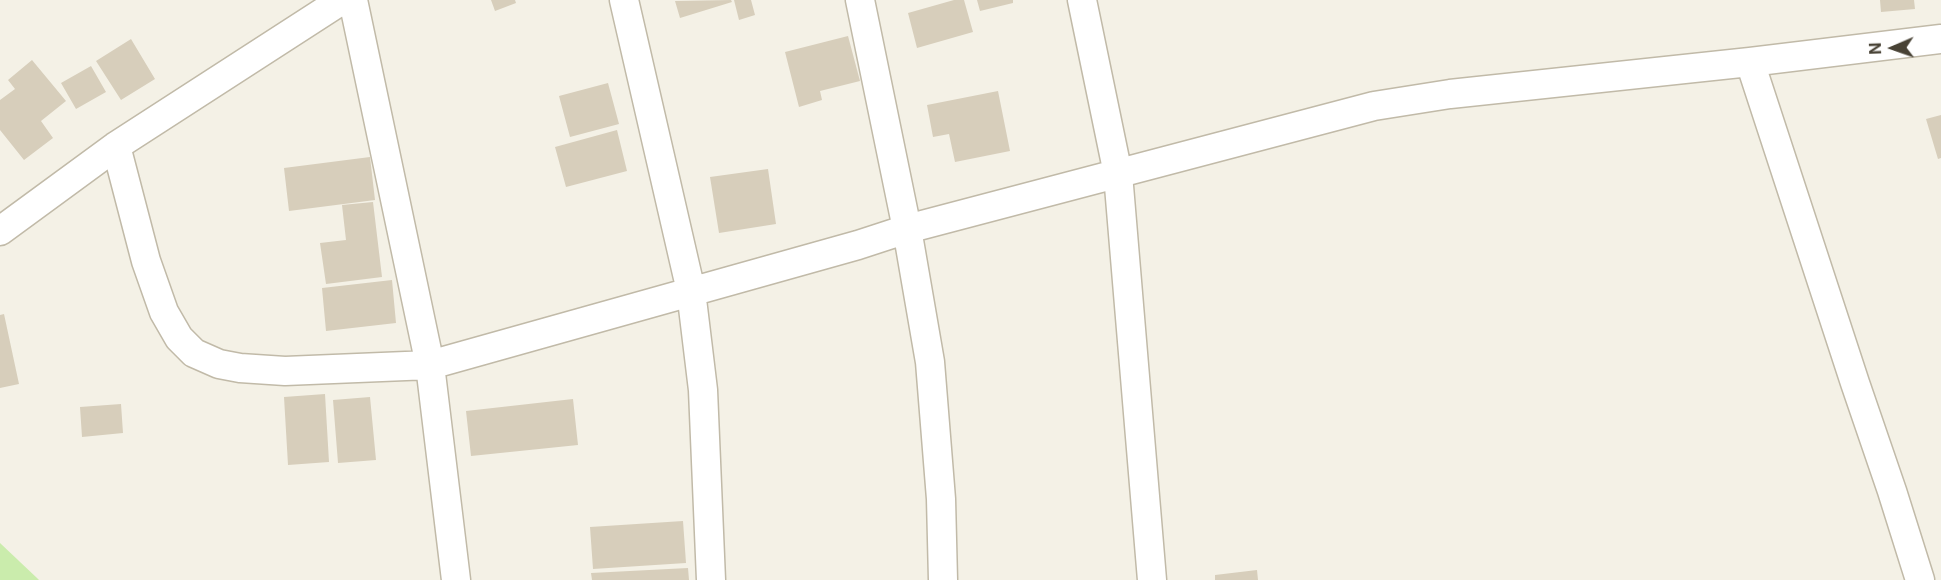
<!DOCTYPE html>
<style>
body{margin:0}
#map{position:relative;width:1941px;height:580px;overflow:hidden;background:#f4f1e6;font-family:Inter,sans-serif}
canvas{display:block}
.north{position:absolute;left:1863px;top:18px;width:60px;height:60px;-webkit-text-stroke:4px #fff;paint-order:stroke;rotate:268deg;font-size:16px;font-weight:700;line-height:24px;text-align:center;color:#484235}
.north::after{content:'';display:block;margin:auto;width:21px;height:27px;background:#484235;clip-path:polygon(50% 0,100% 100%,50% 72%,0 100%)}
</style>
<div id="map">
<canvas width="1941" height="580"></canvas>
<div class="north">N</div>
</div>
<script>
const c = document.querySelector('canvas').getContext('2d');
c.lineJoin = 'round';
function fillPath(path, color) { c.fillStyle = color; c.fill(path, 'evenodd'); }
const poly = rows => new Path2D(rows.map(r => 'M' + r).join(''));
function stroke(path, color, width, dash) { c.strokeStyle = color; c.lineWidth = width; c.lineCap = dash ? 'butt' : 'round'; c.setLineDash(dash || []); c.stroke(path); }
const green = poly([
 [0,543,37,578,39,580,0,580]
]);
const building = poly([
 [491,0,515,0,516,3,495,11],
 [731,0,732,2,680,18,675,1],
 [734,0,751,0,755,15,739,20],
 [954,0,964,0,973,32,917,48,908,13],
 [977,0,1013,0,1013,3,980,11],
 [1880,0,1914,0,1915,9,1881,12],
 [848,36,860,81,820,91,822,100,799,107,785,52],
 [131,39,155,79,121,100,96,61],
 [32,60,66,101,41,121,53,138,24,160,0,130,0,100,15,89,8,80],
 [91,66,106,92,76,109,61,83],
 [608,83,619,124,570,137,559,96],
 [998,91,1010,151,955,162,949,134,933,137,927,105],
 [1941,115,1941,158,1938,159,1926,119],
 [617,130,627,171,566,187,555,147],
 [370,157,375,200,289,211,284,168],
 [768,169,776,224,719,233,710,177],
 [373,202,382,277,326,284,320,243,346,240,342,205],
 [392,280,396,323,326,331,322,288],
 [4,314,19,384,0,388,0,315],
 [325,394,329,462,288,465,284,397],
 [370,397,376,460,338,463,333,400],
 [573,399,578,445,471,456,466,411],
 [121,404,123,433,82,437,80,407],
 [683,521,686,563,593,569,590,527],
 [688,568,689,580,592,580,591,573],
 [1257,570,1258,580,1215,580,1215,575]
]);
const street = poly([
 [353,0,430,365,456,580],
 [624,0,691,291,703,390,711,580],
 [860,0,907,229,930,362,941,499,943,580],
 [1082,0,1118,174,1152,580],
 [1750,62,1855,383,1892,491,1920,580],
 [116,146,146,261,164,312,179,338,194,353,219,364,240,368,285,371,430,365,858,245,907,229,1374,106,1450,94,1750,62,1941,39],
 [0,231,116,146,342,0]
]);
fillPath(green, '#caecac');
fillPath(building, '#d7cebb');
stroke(street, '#c1baa8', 31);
stroke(street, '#fff', 28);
</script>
